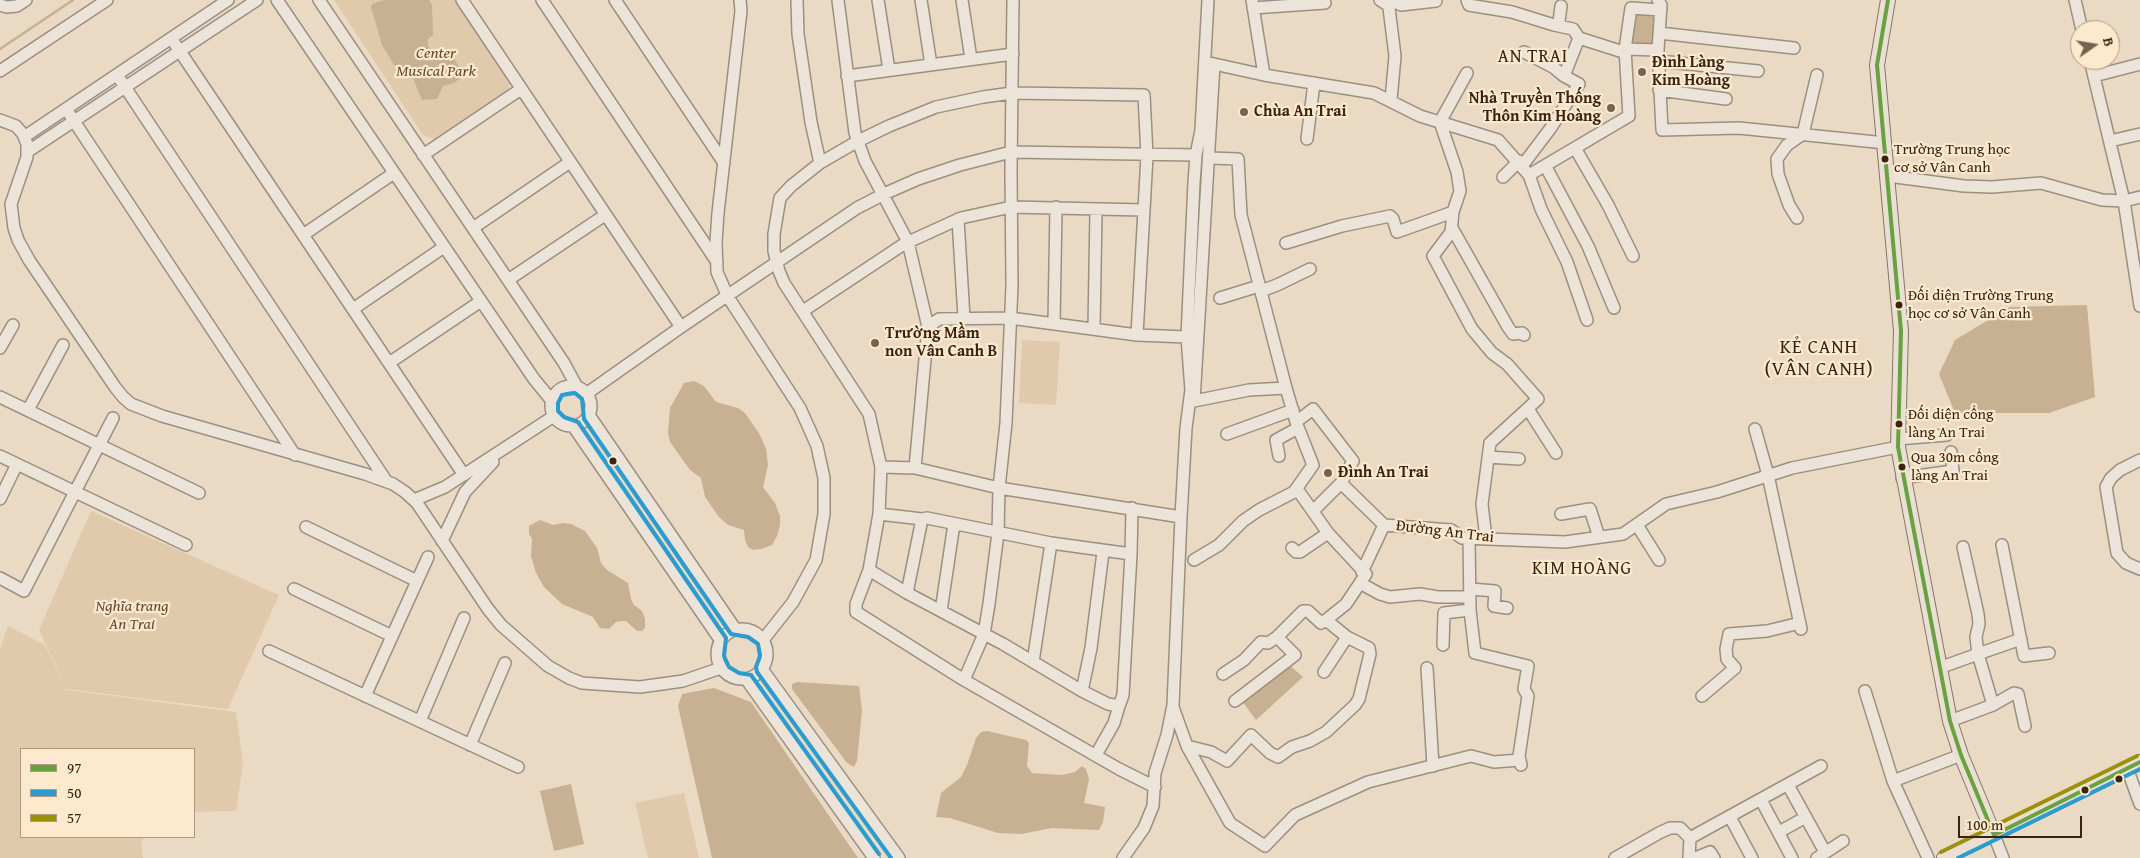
<!DOCTYPE html>
<meta charset="utf-8">
<style>
body{margin:0}
#map{position:relative;width:2140px;height:858px;overflow:hidden;background:#eadac4;font-family:"Gentium Book Plus",serif}
canvas{display:block}
.legend{position:absolute;left:20px;top:748px;width:175px;height:90px;box-sizing:border-box;background:#fce9ce;border:1px solid #ae9a82;margin:0;padding:6px 9px;list-style:none;font-size:15px;color:#3a2311}
.legend li{display:flex;align-items:center;gap:10px;height:25px}
.legend b{width:25px;border:1px solid #ae9a82}
.north{position:absolute;left:2070px;top:20px;width:50px;height:50px;box-sizing:border-box;background:#fce9ce;border:1px solid #ae9a82;border-radius:50%;rotate:77deg;font-size:14px;font-weight:700;line-height:20px;text-align:center;color:#3a2311}
.north::after{content:'';display:block;margin:auto;width:18px;height:22px;background:#786350;clip-path:polygon(50% 0,100% 100%,50% 72%,0 100%)}
.scale{position:absolute;left:1958px;top:816px;width:124px;height:22px;box-sizing:border-box;border:2px solid #3a2311;border-top:0;padding-left:6px;font-size:15px;line-height:18px;white-space:nowrap;color:#3a2311;-webkit-text-stroke:4px #fce9ce;paint-order:stroke}
</style>
<div id="map">
<canvas width="2140" height="858"></canvas>
<ul class="legend">
<li><b style="height:6px;background:#6aa141"></b>97</li>
<li><b style="height:6px;background:#2b9ccf"></b>50</li>
<li><b style="height:6px;background:#9c9108"></b>57</li>
</ul>
<div class="north">B</div>
<div class="scale">100 m</div>
</div>
<script>
const c = document.querySelector('canvas').getContext('2d');
c.lineJoin = 'round';
function fillPath(path, color) { c.fillStyle = color; c.fill(path, 'evenodd'); }
const poly = rows => new Path2D(rows.map(r => 'M' + r).join(''));
function stroke(path, color, width, dash) { c.strokeStyle = color; c.lineWidth = width; c.lineCap = dash ? 'butt' : 'round'; c.setLineDash(dash || []); c.stroke(path); }
function write(font, color, halo, rows, align = 'center') {
  c.font = font + ' "Gentium Book Plus",serif'; c.lineWidth = 4.5; c.setLineDash([]); c.textBaseline = 'middle'; c.strokeStyle = halo; c.fillStyle = color; for (const [text, x, y, turn = 0] of rows) {
    c.save(); c.translate(x, y); c.rotate((+turn || 0) * Math.PI / 180); c.textAlign = isNaN(turn) ? turn : align; if (halo) c.strokeText(text, 0, 0); c.fillText(text, 0, 0); c.restore();
  }
}
const green = poly([
 [334,0,455,0,510,80,508,94,438,141,423,135],
 [1022,340,1060,342,1056,405,1019,403],
 [91,511,279,595,228,709,67,689,39,630],
 [8,626,45,645,67,690,236,712,243,763,236,811,194,812,194,749,21,749,21,837,144,837,141,843,143,858,0,858,0,649],
 [684,793,699,858,648,858,635,803]
]);
const water = poly([
 [384,0,429,0,432,5,433,35,428,39,428,45,431,51,435,53,442,52,453,57,460,68,462,77,454,83,443,86,437,99,422,100,412,76,408,70,394,65,382,45,371,7,372,4],
 [1632,11,1658,14,1656,46,1628,44],
 [2087,305,2095,397,2049,413,1955,413,1939,374,1955,340,2010,307],
 [694,381,704,386,716,402,738,408,745,413,760,435,766,449,768,465,763,487,775,503,780,516,780,525,777,536,772,545,761,549,753,550,748,547,745,540,744,530,728,525,719,517,705,497,701,478,690,470,670,442,668,432,670,408,684,383],
 [540,520,553,525,563,523,571,524,585,531,597,548,601,563,607,570,628,583,631,599,634,605,642,611,645,619,645,628,642,631,637,631,626,621,622,621,616,622,609,629,600,628,593,617,562,604,544,587,536,573,531,556,532,539,529,534,529,526],
 [1286,662,1303,677,1256,720,1239,697],
 [797,682,859,686,862,710,857,761,854,767,847,763,792,689,792,684],
 [714,688,751,702,858,858,712,858,678,706,682,694],
 [987,731,1026,740,1029,743,1027,766,1032,773,1062,775,1075,772,1082,766,1086,769,1089,779,1084,803,1105,807,1103,822,1099,830,1052,828,1021,834,998,833,950,818,936,817,941,793,961,777,967,765,976,738,981,732],
 [571,784,584,844,554,851,540,791]
]);
const stream = poly([
 [0,49,73,0]
]);
const minor = poly([
 [277,0,534,379,552,401],
 [319,0,564,363,577,387],
 [462,0,681,327],
 [542,0,717,262],
 [615,0,724,163],
 [740,0,741,11,718,213,716,242,717,272,728,297,800,408,817,446,824,478,824,514,816,560,793,602,763,640],
 [797,0,798,34,811,122,820,163],
 [838,0,855,133,865,161,908,242,928,327,915,468,881,467],
 [878,0,889,70],
 [921,0,931,65],
 [962,0,971,59],
 [1252,0,1264,75],
 [1380,0,1388,5,1389,8,1395,56,1391,100],
 [1390,0,1401,5,1436,1],
 [1467,0,1469,5,1512,12,1554,25,1559,22,1561,6],
 [1658,0,1661,5,1658,50,1662,130,1739,128,1885,143],
 [2075,0,2082,30],
 [0,5,7,7,17,6,26,0],
 [1253,8,1325,3],
 [1554,25,1573,29,1579,38],
 [1659,33,1794,48],
 [171,38,464,475],
 [2090,60,2124,201,2140,306],
 [1659,61,1758,71],
 [1205,62,1264,75,1374,93,1420,116,1498,140,1529,175,1629,116,1625,49,1658,50],
 [1214,64,1194,401,1249,390,1286,388],
 [0,71,107,0],
 [117,75,387,482],
 [847,76,1013,54],
 [1564,76,1579,38,1620,51,1625,49,1631,8,1661,10],
 [2094,76,2140,64],
 [1659,90,1726,99],
 [66,109,295,455],
 [0,120,16,126,23,134,27,144,27,157,11,204,14,228,18,240,29,260,115,387,123,397,131,404,162,416,365,474,393,484,405,492,417,503,488,609,501,625,548,666,569,678,582,683,640,687,683,681,721,668],
 [24,137,228,0],
 [1307,139,1314,83],
 [2110,141,2140,134],
 [1575,148,1608,205,1633,256],
 [27,152,257,0],
 [423,155,521,89],
 [1522,166,1550,129,1579,84,1564,76,1553,67,1524,52],
 [1546,167,1588,246,1614,308],
 [1529,175,1541,209,1567,262,1587,320],
 [1888,176,1964,186,1992,187,2041,183,2102,200,2124,201,2140,197],
 [1503,177,1519,161],
 [1453,212,1451,232,1433,256,1472,329,1492,353,1507,364,1538,399,1490,443,1482,504,1486,539],
 [1797,218,1789,205,1778,174,1777,159,1787,145,1803,134,1817,75],
 [958,219,964,318],
 [473,228,570,162],
 [1452,228,1508,327,1513,334,1522,333,1524,335],
 [303,235,394,173],
 [1286,243,1342,226,1390,216,1393,219,1397,232,1453,212,1460,191,1457,172,1440,122,1467,73],
 [508,280,605,215],
 [1261,291,1277,285,1310,269],
 [1220,298,1259,286],
 [353,309,444,247],
 [803,311,904,244,961,218,1011,207,1143,210],
 [1054,323,1056,207],
 [928,327,939,319,1010,318,1137,335,1187,337],
 [1094,329,1096,211],
 [1137,335,1147,156,1144,95,1012,93,983,97,936,107,889,126,858,141,820,163,791,186,780,198,774,234,774,251,779,271,784,283,869,414,881,467,879,514,869,570,856,604,856,612,964,680,1119,769,1155,787],
 [0,348,13,325],
 [389,363,481,301],
 '551 406a20 20 0 1 1 40 0a20 20 0 1 1-40 0Z',
 [586,394,681,327,857,208,884,194,918,179,960,165,1011,152,1196,155],
 [0,397,199,493],
 [1528,409,1556,453],
 [28,410,63,345],
 [589,415,736,630],
 [1296,422,1313,409,1353,461,1341,483,1313,511],
 [573,426,721,641],
 [1755,429,1768,475,1801,629],
 [1227,434,1293,410],
 [1898,439,1947,435],
 [0,456,186,545],
 [1279,456,1276,440,1298,428],
 [1488,457,1519,459],
 [2140,460,2120,470,2111,478,2106,487,2117,553,2126,563,2140,569],
 [915,468,999,488,1181,517],
 [1902,478,1953,471,1951,452],
 [1341,483,1384,525,1451,530,1462,538,1565,542,1623,534,1666,504,1717,492,1792,468,1898,447],
 [0,499,17,464],
 [414,500,445,487,554,416],
 [879,514,922,519],
 [1561,514,1590,509,1599,537],
 [1637,525,1659,560],
 [306,527,417,581],
 [1469,538,1470,610,1475,653,1528,666,1524,689,1528,696,1519,756,1521,765],
 [442,541,465,492,493,462],
 [2002,545,2024,656,2049,653],
 [1292,548,1296,552,1300,552,1328,533],
 [1194,560,1219,545,1243,521,1259,510,1294,492,1313,465,1296,422,1286,388,1241,215,1238,159,1210,158],
 [869,570,907,593,1003,644,1082,691,1108,704,1119,706,1123,695,1131,554,1132,508],
 [1362,572,1384,525],
 [0,578,24,591,113,418],
 [1360,583,1380,594,1390,597,1420,594,1438,597,1470,597],
 [294,589,392,636],
 [1470,589,1495,591,1494,606,1507,608],
 [907,593,922,519,927,518,1051,543,1131,554],
 [941,611,954,524],
 '717 654a25 25 0 1 1 50 0a25 25 0 1 1-50 0Z',
 [1443,645,1444,613,1470,610],
 [269,651,518,767],
 [1033,662,1051,543],
 [1427,668,1433,766],
 [1939,668,1978,654,1976,637,1979,624,1978,614,1963,547],
 [762,669,899,858],
 [1324,672,1347,637,1326,620],
 [1223,674,1244,660,1261,642,1268,643,1277,637,1303,611,1308,611,1321,623,1326,620,1346,604,1366,574,1328,533,1297,489],
 [746,679,874,858],
 [964,680,984,634,989,604,998,533,999,488,1006,423,1012,286,1011,171,1013,0],
 [1082,691,1091,648,1103,552],
 [1865,691,1893,781,1928,858],
 [365,696,428,557],
 [1702,696,1735,668,1727,659,1726,649,1729,634,1767,631,1800,623],
 [1235,701,1295,655,1277,637],
 [1993,705,2014,693,2018,694,2025,726],
 [1173,707,1187,746,1230,823,1265,846,1295,815,1368,782,1471,756,1494,762,1520,760],
 [420,721,464,618],
 [1950,721,1993,705,1978,654,2021,639],
 [470,745,505,663],
 [1187,746,1211,752,1227,761,1251,735,1270,753,1278,757,1292,747,1310,741,1326,732,1355,705,1359,699,1370,654,1369,648,1347,637],
 [1096,755,1114,723,1119,706],
 [2127,768,2140,804],
 [1893,781,1961,755],
 [1788,785,1825,852],
 [1761,800,1792,858],
 [1730,817,1752,858],
 [1779,832,1806,817],
 [1994,835,2003,858],
 [1690,838,1821,766],
 [1123,858,1144,828,1153,806,1155,773,1167,735,1173,705,1181,517,1186,428,1191,390,1187,337,1194,182,1196,155,1201,130,1208,0],
 [1615,858,1659,833,1670,828,1680,828,1690,838,1689,858],
 [1695,858,1710,852,1714,858],
 [1817,858,1843,841]
]);
const major = poly([
 [1888,0,1877,65,1901,331,1898,447,1950,721,1961,755,1994,835],
 [1944,858,2140,762]
]);
const bus1 = poly([
 [1888,0,1877,65,1901,331,1898,447,1950,721,1961,755,1994,835],
 [1994,835,2140,762]
]);
const bus2 = poly([
 [879,854,751,675,739,673,729,667,724,656,726,638,578,422,564,417,558,411,558,403,562,395,575,393,582,399,584,419,731,634,748,637,758,644,760,656,756,667,757,672,891,858],
 [1958,858,2140,769]
]);
const bus3 = poly([
 [1941,852,2137,756]
]);
const markers = [
 [1642,72,5,"#786350"],
 [1611,108,5,"#786350"],
 [1244,112,5,"#786350"],
 [1885,159,4.5,"#3a2311"],
 [1899,305,4.5,"#3a2311"],
 [875,343,5,"#786350"],
 [1899,424,4.5,"#3a2311"],
 [613,461,4.5,"#3a2311"],
 [1902,467,4.5,"#3a2311"],
 [1328,473,5,"#786350"],
 [2119,779,4.5,"#3a2311"],
 [2085,790,4.5,"#3a2311"]
];
const busNames = [
 ["Trường Trung học",1894,150],
 ["cơ sở Vân Canh",1894,168],
 ["Đối diện Trường Trung",1908,296],
 ["học cơ sở Vân Canh",1908,314],
 ["Đối diện cổng",1908,415],
 ["làng An Trai",1908,433],
 ["Qua 30m cổng",1911,458],
 ["làng An Trai",1911,476]
];
const parkNames = [
 ["Center",436,54],
 ["Musical Park",436,72],
 ["Nghĩa trang",132,607],
 ["An Trai",132,625]
];
const poiNames = [
 ["Đình Làng",1652,63],
 ["Kim Hoàng",1652,81],
 ["Nhà Truyền Thống",1601,99,"right"],
 ["Thôn Kim Hoàng",1601,117,"right"],
 ["Chùa An Trai",1254,112],
 ["Trường Mầm",885,334],
 ["non Vân Canh B",885,352],
 ["Đình An Trai",1338,473]
];
const streetNames = [
 ["Đường An Trai",1445,532,7]
];
const neighbourhoodNames = [
 ["AN TRAI",1533,57],
 ["KIM HOÀNG",1582,569]
];
const quarterNames = [
 ["KẺ CANH",1819,348],
 ["(VÂN CANH)",1819,370]
];
fillPath(green, '#e1caac');
fillPath(water, '#c8b092');
stroke(stream, '#c8b092', 2.5);
stroke(minor, '#9b8f81', 14);
stroke(major, '#827669', 16);
stroke(minor, '#ede4d9', 11);
stroke(major, '#e9e0d3', 14);
stroke(bus1, '#6aa141', 4);
stroke(bus2, '#2b9ccf', 4);
stroke(bus3, '#9c9108', 4);
for (const [x, y, r, color] of markers) { const dot = new Path2D(); dot.arc(x, y, r, 0, 2 * Math.PI); c.fillStyle = color; c.fill(dot); stroke(dot, '#fce9ce', 2); }
write('15px', '#3a2311', '#fce9ce', busNames, 'left');
write('italic 16px', '#624a33', '#fce9ce', parkNames);
write('bold 16px', '#3a2311', '#fce9ce', poiNames, 'left');
write('16px', '#3a2311', '#fce9ce', streetNames);
c.letterSpacing = '1px';
write('18px', '#3a2311', '#fce9ce', neighbourhoodNames);
c.letterSpacing = '0px';
c.letterSpacing = '1px';
write('19px', '#3a2311', '#fce9ce', quarterNames);
c.letterSpacing = '0px';
</script>
